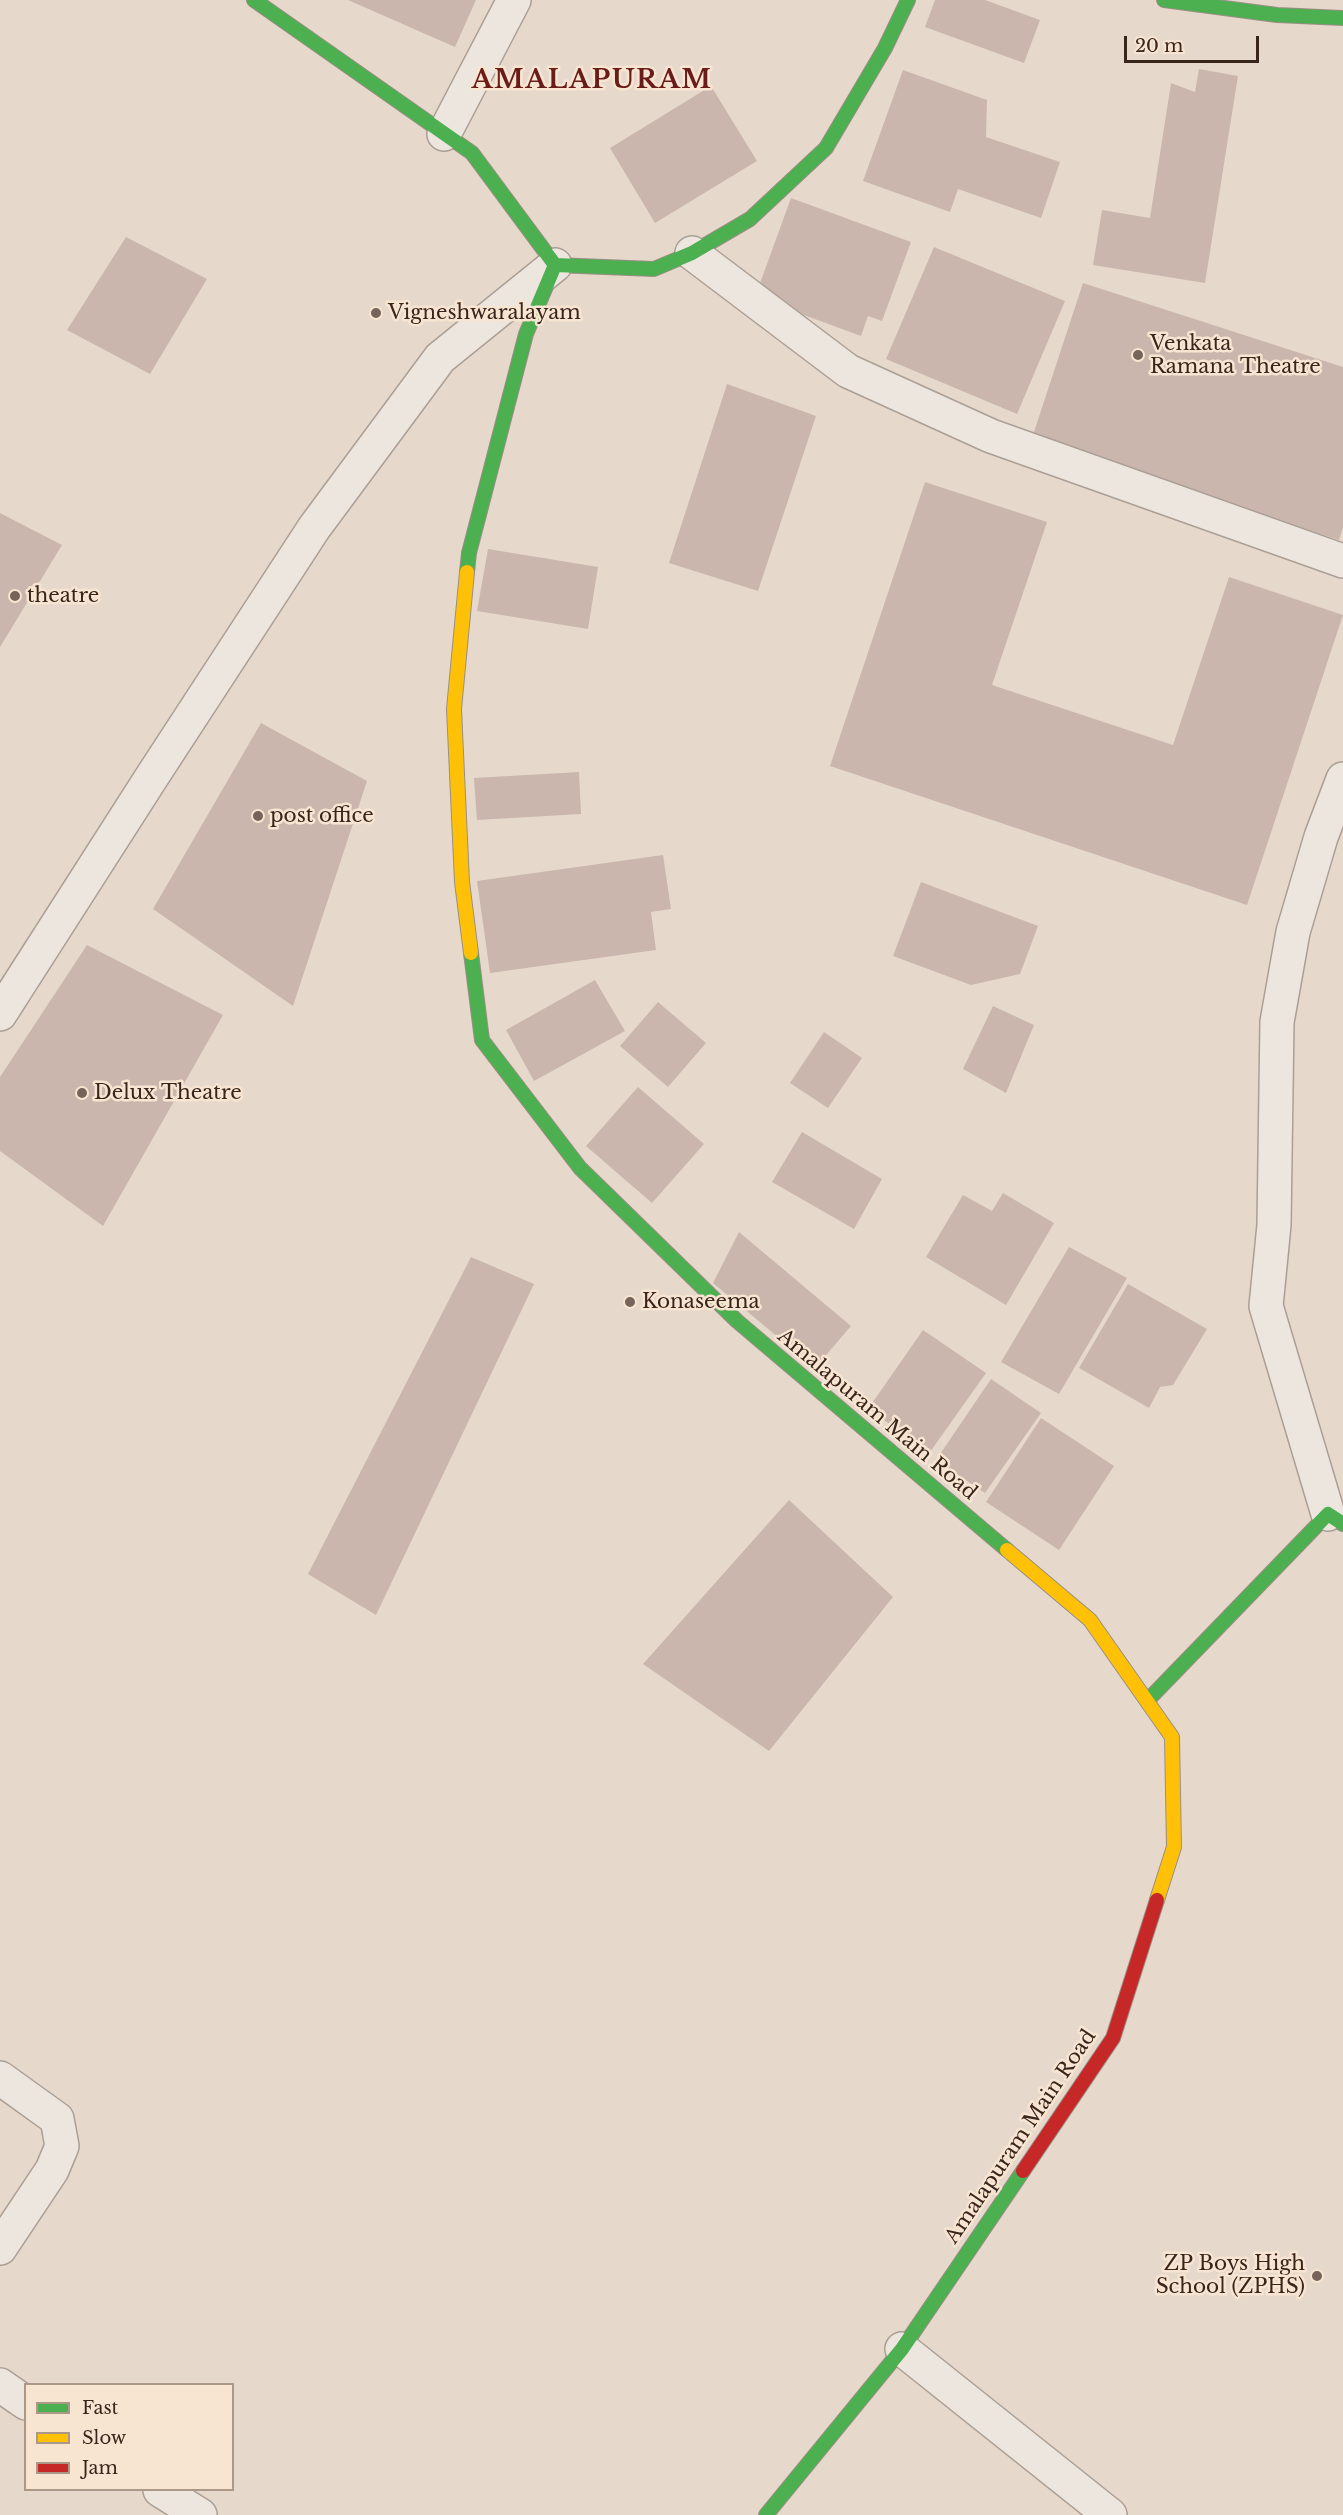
<!DOCTYPE html>
<style>
body{margin:0}
#map{position:relative;width:1343px;height:2515px;overflow:hidden;background:#e6d9cc;font-family:"Libre Baskerville",serif}
canvas{display:block}
.legend{position:absolute;left:24px;top:2383px;width:210px;height:108px;box-sizing:border-box;background:#f8e5d1;border:2px solid #ac9889;margin:0;padding:8px 10px;list-style:none;font-size:18px;color:#3a251c}
.legend li{display:flex;align-items:center;gap:12px;height:30px}
.legend b{width:30px;border:2px solid #ac9889}
.scale{position:absolute;left:1124px;top:36px;width:135px;height:27px;box-sizing:border-box;border:3px solid #3a251c;border-top:0;padding-left:8px;font-size:18px;line-height:21px;white-space:nowrap;color:#3a251c;-webkit-text-stroke:4px #f8e5d1;paint-order:stroke}
</style>
<div id="map">
<canvas width="1343" height="2515"></canvas>
<ul class="legend">
<li><b style="height:8px;background:#4caf50"></b>Fast</li>
<li><b style="height:8px;background:#ffc107"></b>Slow</li>
<li><b style="height:8px;background:#c62828"></b>Jam</li>
</ul>
<div class="scale">20 m</div>
</div>
<script>
const c = document.querySelector('canvas').getContext('2d');
c.lineJoin = 'round';
function fillPath(path, color) { c.fillStyle = color; c.fill(path, 'evenodd'); }
const poly = rows => new Path2D(rows.map(r => 'M' + r).join(''));
function stroke(path, color, width, dash) { c.strokeStyle = color; c.lineWidth = width; c.lineCap = dash ? 'butt' : 'round'; c.setLineDash(dash || []); c.stroke(path); }
function write(font, color, halo, rows, align = 'center') {
  c.font = font + ' "Libre Baskerville",serif'; c.lineWidth = 5; c.setLineDash([]); c.textBaseline = 'middle'; c.strokeStyle = halo; c.fillStyle = color; for (const [text, x, y, turn = 0] of rows) {
    c.save(); c.translate(x, y); c.rotate((+turn || 0) * Math.PI / 180); c.textAlign = isNaN(turn) ? turn : align; if (halo) c.strokeText(text, 0, 0); c.fillText(text, 0, 0); c.restore();
  }
}
const building = poly([
 [348,0,476,0,455,47],
 [935,0,985,0,1040,20,1024,63,925,27],
 [1199,69,1238,76,1205,283,1093,265,1102,210,1150,218,1171,83,1195,92],
 [903,70,987,100,986,137,1060,162,1041,218,958,189,950,212,863,181],
 [711,86,757,161,655,223,610,148],
 [791,198,911,242,882,321,868,316,861,336,755,297],
 [126,237,207,279,150,374,67,330],
 [934,247,1065,301,1017,414,886,359],
 [1083,283,1343,367,1343,527,1339,540,1031,441],
 [727,384,816,416,758,591,669,563],
 [925,482,1047,522,992,685,1173,745,1229,577,1343,615,1247,905,830,766],
 [0,513,62,545,0,647],
 [488,549,598,567,588,629,477,611],
 [261,723,367,781,293,1006,153,909],
 [579,772,581,814,477,820,474,778],
 [663,855,671,909,651,912,656,950,490,973,477,881],
 [921,882,1038,926,1020,974,971,985,893,956],
 [87,945,223,1015,103,1226,0,1151,0,1077],
 [595,980,625,1031,534,1081,506,1030],
 [658,1002,706,1043,668,1087,620,1046],
 [993,1006,1034,1025,1006,1093,963,1069],
 [824,1032,862,1058,828,1108,790,1083],
 [638,1087,704,1144,652,1203,586,1146],
 [802,1132,882,1179,854,1229,772,1182],
 [1003,1193,1054,1223,1006,1305,926,1257,963,1195,992,1211],
 [739,1232,851,1326,815,1368,713,1283],
 [1069,1247,1127,1278,1059,1394,1001,1362],
 [471,1257,534,1284,376,1615,308,1574],
 [1128,1284,1207,1329,1173,1385,1160,1387,1149,1408,1079,1368],
 [923,1330,986,1373,930,1452,868,1409],
 [991,1379,1041,1413,985,1493,936,1460],
 [1041,1418,1114,1466,1059,1550,986,1502],
 [789,1500,893,1597,769,1751,643,1664]
]);
const street = poly([
 [444,134,514,0],
 [692,253,848,371,991,436,1343,561],
 [0,1014,153,775,314,528,440,358,555,265],
 [1328,1514,1266,1306,1274,1225,1277,1022,1293,932,1321,837,1343,779],
 [0,2078,57,2119,62,2146,52,2170,0,2248],
 [902,2349,1110,2515],
 [0,2385,26,2403],
 [160,2490,200,2515]
]);
const fast = poly([
 [254,0,472,153,555,265,526,334,469,553,467,572],
 [1164,0,1277,15,1343,18],
 [555,265,654,269,692,253,750,219,826,148,885,48,908,0],
 [471,953,482,1040,580,1168,737,1321,1007,1550],
 [1148,1700,1328,1514,1343,1524],
 [766,2515,902,2349,1023,2171]
]);
const slow = poly([
 [467,572,454,709,462,882,471,953],
 [1007,1550,1090,1620,1172,1737,1174,1847,1157,1900]
]);
const jam = poly([
 [1023,2171,1113,2038,1157,1900]
]);
const markers = [
 [376,313,6,"#76645a"],
 [1138,355,6,"#76645a"],
 [15,596,6,"#76645a"],
 [258,816,6,"#76645a"],
 [82,1093,6,"#76645a"],
 [630,1302,6,"#76645a"],
 [1317,2276,6,"#76645a"]
];
const poiNames = [
 ["Vigneshwaralayam",388,313],
 ["Venkata",1150,344],
 ["Ramana Theatre",1150,367],
 ["theatre",27,596],
 ["post office",270,816],
 ["Delux Theatre",94,1093],
 ["Konaseema",642,1302],
 ["ZP Boys High",1305,2264,"right"],
 ["School (ZPHS)",1305,2287,"right"]
];
const streetNames = [
 ["Amalapuram Main Road",877,1415,40],
 ["Amalapuram Main Road",1021,2137,-56]
];
const districtNames = [
 ["AMALAPURAM",592,81]
];
fillPath(building, '#cab6ac');
stroke(street, '#ab9f95', 36);
stroke(fast, '#9a8e85', 16);
stroke(slow, '#9a8e85', 16);
stroke(jam, '#9a8e85', 16);
stroke(street, '#ede6de', 33);
stroke(fast, '#4caf50', 14);
stroke(slow, '#ffc107', 14);
stroke(jam, '#c62828', 14);
for (const [x, y, r, color] of markers) { const dot = new Path2D(); dot.arc(x, y, r, 0, 2 * Math.PI); c.fillStyle = color; c.fill(dot); stroke(dot, '#f8e5d1', 2); }
write('20px', '#3a251c', '#f8e5d1', poiNames, 'left');
write('20px', '#3a251c', '#f8e5d1', streetNames);
c.letterSpacing = '1.5px';
write('bold 26px', '#691c19', '#f8e5d1', districtNames);
c.letterSpacing = '0px';
</script>
